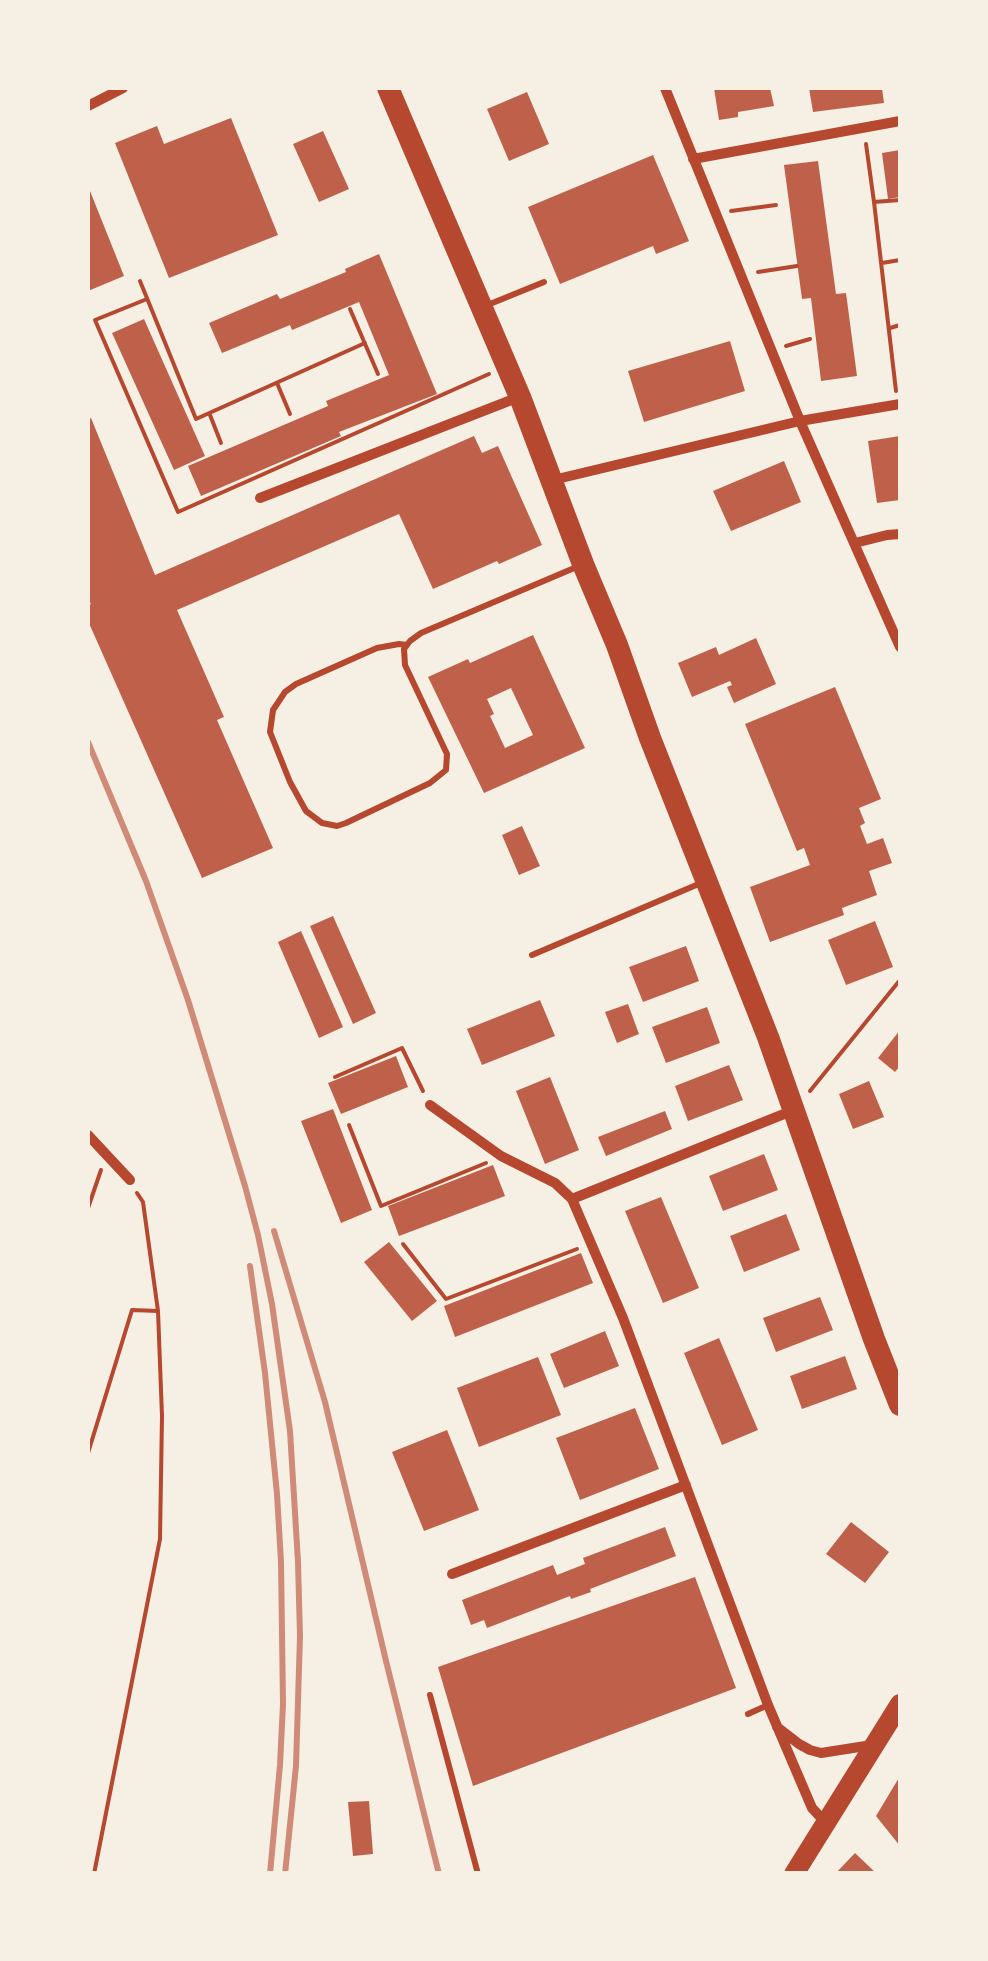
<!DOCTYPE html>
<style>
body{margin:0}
#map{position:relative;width:988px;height:1961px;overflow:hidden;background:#f6efe4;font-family:Manrope,sans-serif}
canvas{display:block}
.frame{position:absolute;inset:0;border:90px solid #f6efe4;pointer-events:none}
</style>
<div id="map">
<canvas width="988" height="1961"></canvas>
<div class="frame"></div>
</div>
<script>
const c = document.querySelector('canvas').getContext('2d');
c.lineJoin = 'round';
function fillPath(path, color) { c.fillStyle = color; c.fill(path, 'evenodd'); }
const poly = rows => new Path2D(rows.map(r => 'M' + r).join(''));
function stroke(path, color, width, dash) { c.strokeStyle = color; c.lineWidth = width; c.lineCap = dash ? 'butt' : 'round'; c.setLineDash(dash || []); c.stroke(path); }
const building = poly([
 [714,88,770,88,774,106,738,112,738,117,719,120],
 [809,88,882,88,884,103,813,112],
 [527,92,549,144,509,161,487,109],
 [231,118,278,235,169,278,115,143,157,126,164,144],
 [323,131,349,189,319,202,293,144],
 [900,150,900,197,888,199,882,153],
 [653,155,689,241,656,254,653,246,560,284,528,207],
 [818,161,836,294,846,293,857,376,821,381,811,298,802,299,784,165],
 [88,186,124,276,88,291],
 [379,254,437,394,339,432,341,436,201,496,188,466,328,406,326,401,389,375,359,302,292,330,290,325,222,353,209,323,277,294,280,299,346,272,345,269],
 [144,319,205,456,174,470,112,333],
 [730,341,745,391,644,422,628,371],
 [91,418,155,575,474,436,482,453,498,446,542,545,499,564,497,561,433,589,399,514,177,610,224,717,217,720,273,848,202,878,88,621,88,605,91,604,88,599,88,420],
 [900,436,900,500,877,503,868,441],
 [784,461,801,502,731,531,713,491],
 [533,635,585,748,484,793,428,677,468,659,470,663],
 [511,688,533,735,505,748,490,716,494,714,487,699],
 [756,638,776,684,734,703,727,687,732,685,730,681,692,697,678,663,716,647,719,655],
 [835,687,881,799,859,808,865,823,860,826,867,844,883,838,892,863,869,871,877,895,842,908,844,915,770,942,750,887,810,865,804,848,797,851,745,724],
 [522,826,540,866,519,875,502,835],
 [333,916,376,1013,353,1024,310,926],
 [875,921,893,967,846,985,828,940],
 [301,931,343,1027,319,1038,278,942],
 [686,946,699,981,643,1002,629,967],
 [540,1000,555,1036,482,1065,467,1029],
 [628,1004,639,1034,617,1043,605,1012],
 [707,1007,720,1043,666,1063,652,1027],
 [900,1030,900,1066,895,1072,878,1058],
 [396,1056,408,1087,341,1114,328,1083],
 [729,1065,743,1100,688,1121,675,1086],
 [550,1077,579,1150,545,1164,516,1091],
 [869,1081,884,1117,853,1129,839,1094],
 [333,1109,372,1210,341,1223,301,1121],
 [665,1111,672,1129,606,1156,598,1137],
 [764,1154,778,1190,723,1211,709,1176],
 [493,1165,505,1196,399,1236,388,1206],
 [661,1197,699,1288,663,1303,625,1211],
 [786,1214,800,1250,744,1272,730,1236],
 [389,1242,437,1301,412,1321,364,1262],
 [581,1253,593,1283,455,1337,444,1306],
 [820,1297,833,1330,776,1352,763,1318],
 [605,1331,619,1366,564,1388,550,1354],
 [719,1338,758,1430,722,1445,684,1353],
 [845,1356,857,1389,802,1409,790,1376],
 [538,1357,561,1415,479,1447,457,1388],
 [635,1408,659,1469,580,1500,556,1438],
 [447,1430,479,1510,424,1531,392,1452],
 [851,1522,889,1552,865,1583,826,1554],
 [665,1527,676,1556,590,1589,591,1592,571,1599,570,1596,487,1628,484,1620,471,1625,462,1600,553,1565,557,1575,585,1564,583,1558],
 [695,1577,736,1688,473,1786,438,1667],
 [900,1776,900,1846,876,1816],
 [369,1801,373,1854,353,1856,348,1802],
 [855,1853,877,1874,835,1874]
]);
const path = poly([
 [866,144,874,202,900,200],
 [874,202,896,391],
 [731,211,776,205],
 [882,263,900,260],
 [758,272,797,266],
 [140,281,196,419,365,343],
 [147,299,95,320,178,512,489,374],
 [350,309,378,374],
 [890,328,900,325],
 [786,346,810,339],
 [277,383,290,414],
 [210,415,221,443],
 [335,1077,402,1048,423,1091],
 [810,1091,900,980],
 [349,1125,381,1206,486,1163],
 [88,1208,101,1170],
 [403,1244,446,1299,577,1249],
 [88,1453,132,1310,158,1311],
 [94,1874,160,1539,162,1416,158,1311,143,1202,137,1193]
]);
const service = poly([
 [485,306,544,282],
 [407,645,399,644,377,648,296,684,285,692,273,710,270,732,290,782,306,811,322,823,337,826,346,823,430,783,446,770,447,754,405,665,404,649,410,641,421,633,579,566],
 [532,955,701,883],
 [430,1695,478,1874],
 [748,1714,768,1705]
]);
const minor = poly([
 [665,88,800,421,900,647],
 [88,106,123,88],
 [693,159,900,121],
 [553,480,800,421,900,404],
 [260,498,519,397],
 [855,543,887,535,900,534],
 [430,1105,501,1156,555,1183,572,1199,623,1318,768,1705,812,1808,825,1822],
 [88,1135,130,1180],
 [572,1199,794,1110],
 [452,1574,686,1485],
 [777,1727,799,1744,810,1750,821,1753,872,1745]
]);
const secondary = poly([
 [794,1874,900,1704]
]);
const primary = poly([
 [388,88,520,397,583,564,617,645,650,738,768,1037,874,1339,900,1405]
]);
const rail = poly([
 [88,742,146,881,188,1000,245,1186,258,1235,272,1304,290,1431,298,1562,300,1636,296,1766,285,1874],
 [274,1231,325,1402,386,1661,439,1874],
 [250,1266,265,1373,277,1494,281,1562,283,1704,280,1765,270,1874]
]);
fillPath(building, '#bf614a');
stroke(path, '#b5482f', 4);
stroke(service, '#b5482f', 6);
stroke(minor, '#b5482f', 10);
stroke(secondary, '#b5482f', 20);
stroke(primary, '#b5482f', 22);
stroke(rail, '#cf8b77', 6);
</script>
